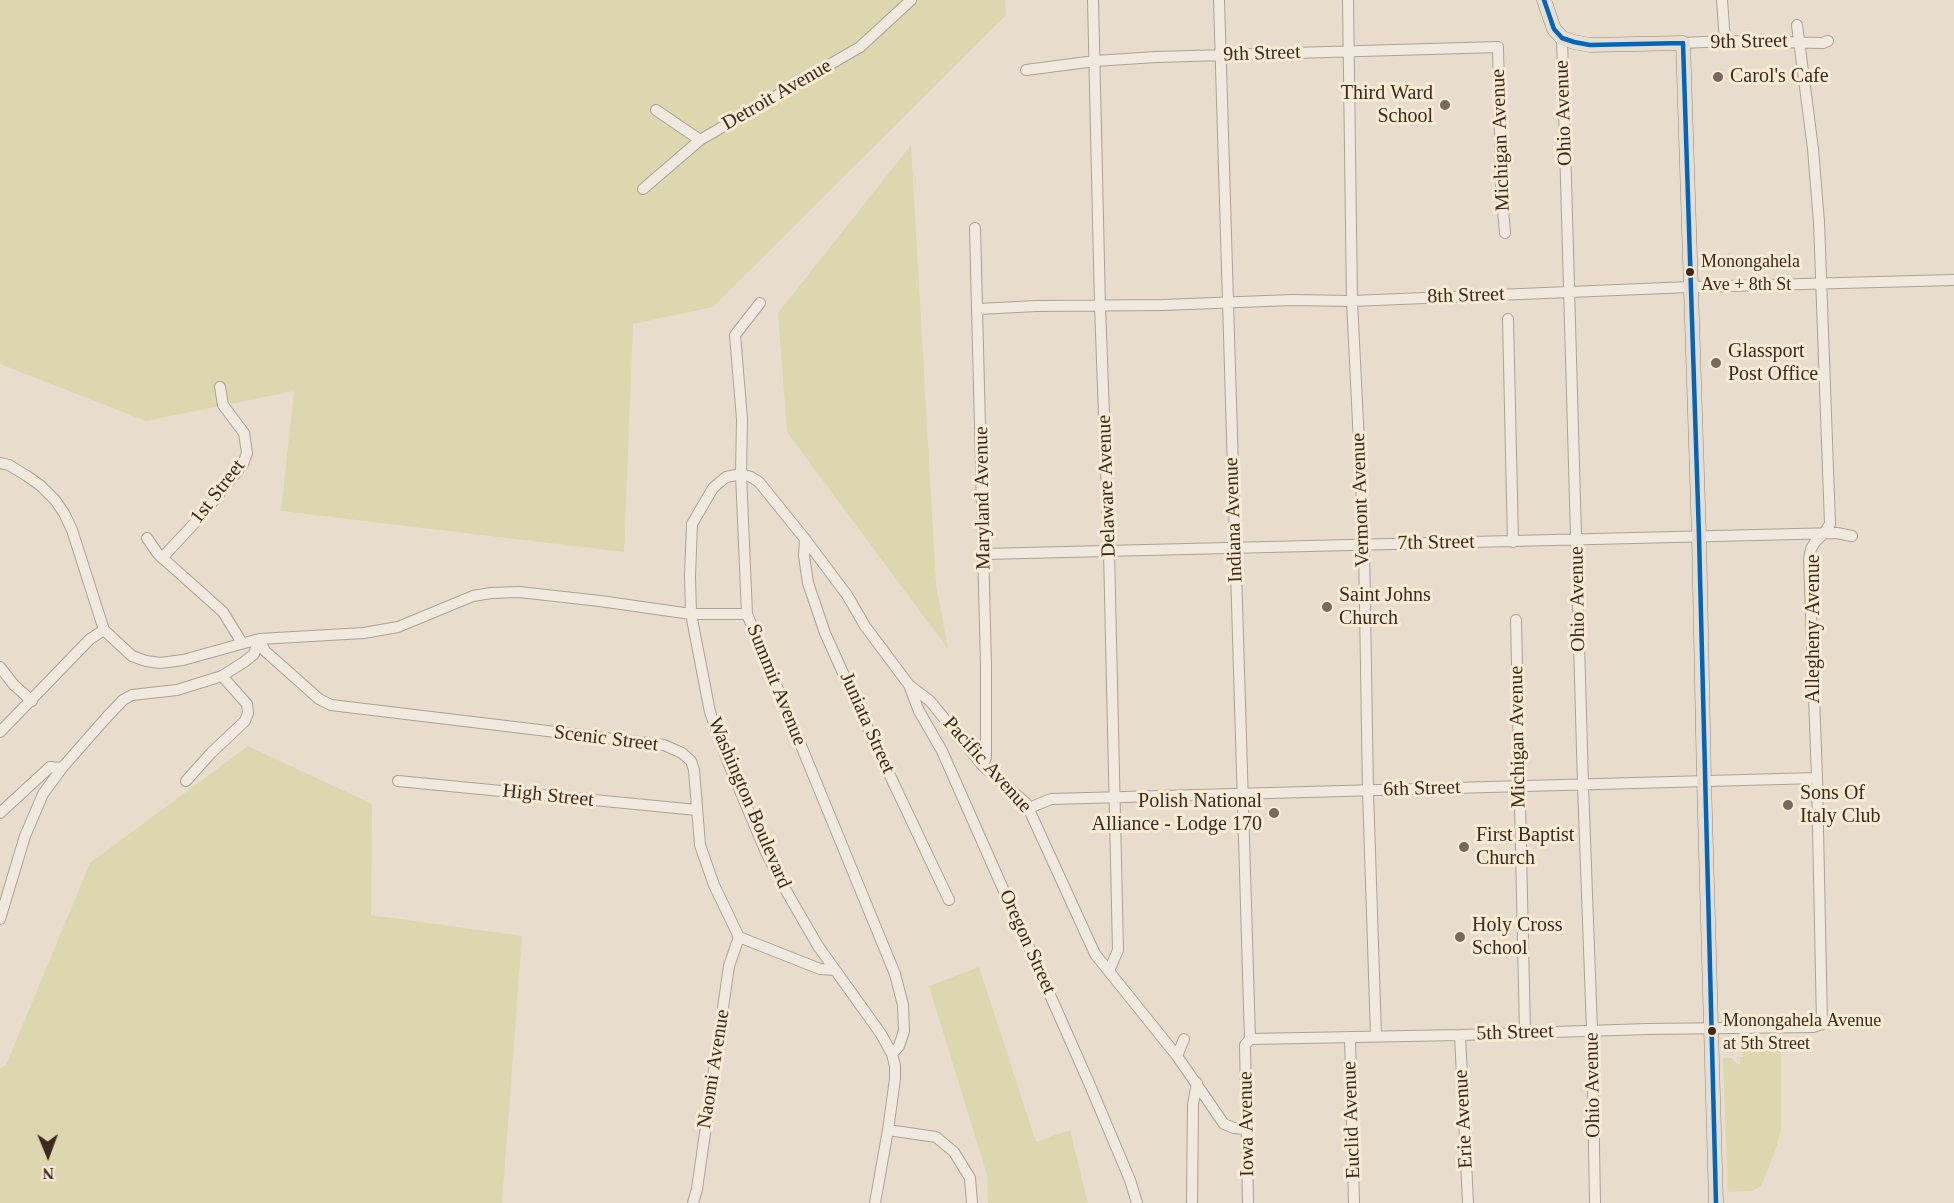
<!DOCTYPE html>
<style>
body{margin:0}
#map{position:relative;width:1954px;height:1203px;overflow:hidden;background:#e8ddcd;font-family:"Times New Roman",serif}
canvas{display:block}
.north{position:absolute;left:18px;top:1125px;width:60px;height:60px;-webkit-text-stroke:4px #f9ead3;paint-order:stroke;rotate:179deg;font-size:16px;font-weight:700;line-height:24px;text-align:center;color:#3d291d}
.north::after{content:'';display:block;margin:auto;width:21px;height:27px;background:#3d291d;clip-path:polygon(50% 0,100% 100%,50% 72%,0 100%)}
</style>
<div id="map">
<canvas width="1954" height="1203"></canvas>
<div class="north">N</div>
</div>
<script>
const c = document.querySelector('canvas').getContext('2d');
c.lineJoin = 'round';
function fillPath(path, color) { c.fillStyle = color; c.fill(path, 'evenodd'); }
const poly = rows => new Path2D(rows.map(r => 'M' + r).join(''));
function stroke(path, color, width, dash) { c.strokeStyle = color; c.lineWidth = width; c.lineCap = dash ? 'butt' : 'round'; c.setLineDash(dash || []); c.stroke(path); }
function write(font, color, halo, rows, align = 'center') {
  c.font = font + ' "Times New Roman",serif'; c.lineWidth = 6; c.setLineDash([]); c.textBaseline = 'middle'; c.strokeStyle = halo; c.fillStyle = color; for (const [text, x, y, turn = 0] of rows) {
    c.save(); c.translate(x, y); c.rotate((+turn || 0) * Math.PI / 180); c.textAlign = isNaN(turn) ? turn : align; if (halo) c.strokeText(text, 0, 0); c.fillText(text, 0, 0); c.restore();
  }
}
const green = poly([
 [0,0,1005,0,1006,15,713,307,633,324,624,552,281,511,294,391,146,421,0,364],
 [911,145,936,584,948,649,787,432,778,313],
 [248,746,372,804,371,915,522,936,502,1203,0,1203,0,1069,6,1065,90,863],
 [979,967,1036,1142,1070,1130,1088,1203,988,1203,987,1175,929,986],
 [1768,1045,1781,1048,1781,1131,1775,1151,1761,1186,1752,1191,1728,1192,1723,1058,1732,1058,1737,1064,1740,1064,1740,1057,1743,1057,1743,1046]
]);
const minor = poly([
 [1093,0,1100,306,1109,551,1118,950,1109,971],
 [1219,0,1250,1039],
 [1348,0,1352,301,1364,545,1368,791,1376,1036],
 [1722,0,1725,41],
 [1562,38,1583,785,1592,1030,1595,1203],
 [1683,43,1725,41,1823,43,1828,41],
 [1026,70,1095,61,1156,57,1498,47,1501,184,1505,233],
 [656,110,700,140],
 [643,189,700,140,860,47,911,0],
 [975,228,986,666,986,757,983,766],
 [760,303,735,335,742,419,741,474,747,614,895,974,903,1005,904,1031,899,1046,892,1054],
 [978,309,1037,306,1163,305,1292,300,1352,301,1690,287,1954,280],
 [1508,319,1513,542],
 [0,463,9,465,27,476,41,486,55,500,64,513,72,530,104,630,132,656,146,661,160,663,183,660,259,639,364,633,398,627,473,596,491,593,519,592,600,601,691,614,747,614],
 [147,538,158,554,223,612,242,643],
 [805,539,804,556,808,583,825,633,875,744,949,900],
 [984,554,1837,533,1852,536],
 [162,558,202,515,243,464,247,453,244,433,223,405,220,387],
 [1516,620,1525,1033],
 [259,639,265,651,319,699,331,705,664,745,682,753,691,761,694,770,700,845,714,885,739,937,820,969,835,970],
 [0,667,14,685,32,701],
 [909,685,919,711,942,751,1089,1083,1130,1180,1137,1203],
 [0,732,90,639,104,630],
 [186,781,211,753,245,721,248,713,247,704,222,676],
 [398,781,697,810],
 [1029,808,1051,799,1817,778],
 [0,813,50,767,62,768],
 [0,919,25,836,43,794,62,768,105,719,123,700,132,695,177,690,222,676,244,662,254,654,259,639],
 [1460,1035,1468,1203],
 [1350,1037,1354,1203],
 [1177,1056,1184,1039],
 [888,1130,936,1137,954,1152,970,1178,972,1203],
 [693,1203,697,1189,729,966,739,937],
 [875,1203,888,1130,895,1079,895,1066,892,1054,881,1034,818,946,781,882,765,850,730,767,710,712,691,614,690,576,692,524,713,488,726,477,741,474,751,477,759,482,805,539,847,595,865,626,909,685,930,701,983,766,1026,803,1095,954,1177,1056,1224,1124,1234,1128,1247,1129],
 [1192,1203,1193,1104,1197,1083],
 [1248,1203,1245,1045,1250,1039,1460,1035,1648,1029,1813,1027,1822,1024,1817,778,1809,559,1811,549,1815,542,1824,533,1830,524,1819,222,1813,149,1797,25]
]);
const major = poly([
 [1544,0,1554,29,1562,38,1574,42,1590,45,1683,43,1699,536,1704,780,1716,1203]
]);
const bus1 = poly([
 [1544,0,1554,29,1562,38,1574,42,1590,45,1683,43],
 [1683,43,1699,536,1716,1203]
]);
const markers = [
 [1718,77,6,"#79685b"],
 [1445,105,6,"#79685b"],
 [1690,272,5,"#3d291d"],
 [1716,363,6,"#79685b"],
 [1327,607,6,"#79685b"],
 [1788,805,6,"#79685b"],
 [1274,813,6,"#79685b"],
 [1464,847,6,"#79685b"],
 [1460,937,6,"#79685b"],
 [1712,1031,5,"#3d291d"]
];
const busNames = [
 ["Monongahela",1701,262],
 ["Ave + 8th St",1701,285],
 ["Monongahela Avenue",1723,1021],
 ["at 5th Street",1723,1044]
];
const streetNames = [
 ["9th Street",1749,42,-1],
 ["9th Street",1262,54,-2],
 ["Detroit Avenue",777,95,-30],
 ["Ohio Avenue",1564,113,-92],
 ["Michigan Avenue",1501,140,-92],
 ["8th Street",1466,296,-2],
 ["Delaware Avenue",1107,486,-92],
 ["1st Street",218,492,-52],
 ["Maryland Avenue",983,498,-91],
 ["Vermont Avenue",1361,500,-92],
 ["Indiana Avenue",1234,520,-92],
 ["7th Street",1436,543,-1],
 ["Ohio Avenue",1578,599,-91],
 ["Allegheny Avenue",1814,629,-90],
 ["Summit Avenue",776,685,68],
 ["Juniata Street",867,723,66],
 ["Michigan Avenue",1518,737,-91],
 ["Scenic Street",606,739,7],
 ["Pacific Avenue",987,765,48],
 ["6th Street",1422,789,-2],
 ["High Street",548,796,6],
 ["Washington Boulevard",749,803,67],
 ["Oregon Street",1027,942,66],
 ["5th Street",1515,1033,-2],
 ["Naomi Avenue",714,1069,-81],
 ["Ohio Avenue",1593,1085,-91],
 ["Erie Avenue",1464,1119,-93],
 ["Euclid Avenue",1352,1120,-92],
 ["Iowa Avenue",1247,1124,-91]
];
const poiNames = [
 ["Carol's Cafe",1730,77],
 ["Third Ward",1433,94,"right"],
 ["School",1433,117,"right"],
 ["Glassport",1728,352],
 ["Post Office",1728,375],
 ["Saint Johns",1339,596],
 ["Church",1339,619],
 ["Sons Of",1800,794],
 ["Italy Club",1800,817],
 ["Polish National",1262,802,"right"],
 ["Alliance - Lodge 170",1262,825,"right"],
 ["First Baptist",1476,836],
 ["Church",1476,859],
 ["Holy Cross",1472,926],
 ["School",1472,949]
];
fillPath(green, '#dcd7ae');
stroke(minor, '#ada296', 12);
stroke(major, '#92887d', 15);
stroke(minor, '#efe9e0', 10);
stroke(major, '#e7ded0', 14);
stroke(bus1, '#0065bd', 4.5);
for (const [x, y, r, color] of markers) { const dot = new Path2D(); dot.arc(x, y, r, 0, 2 * Math.PI); c.fillStyle = color; c.fill(dot); stroke(dot, '#f9ead3', 2); }
write('18px', '#3d291d', '#f9ead3', busNames, 'left');
write('20px', '#3d291d', '#f9ead3', streetNames);
write('20px', '#3d291d', '#f9ead3', poiNames, 'left');
</script>
